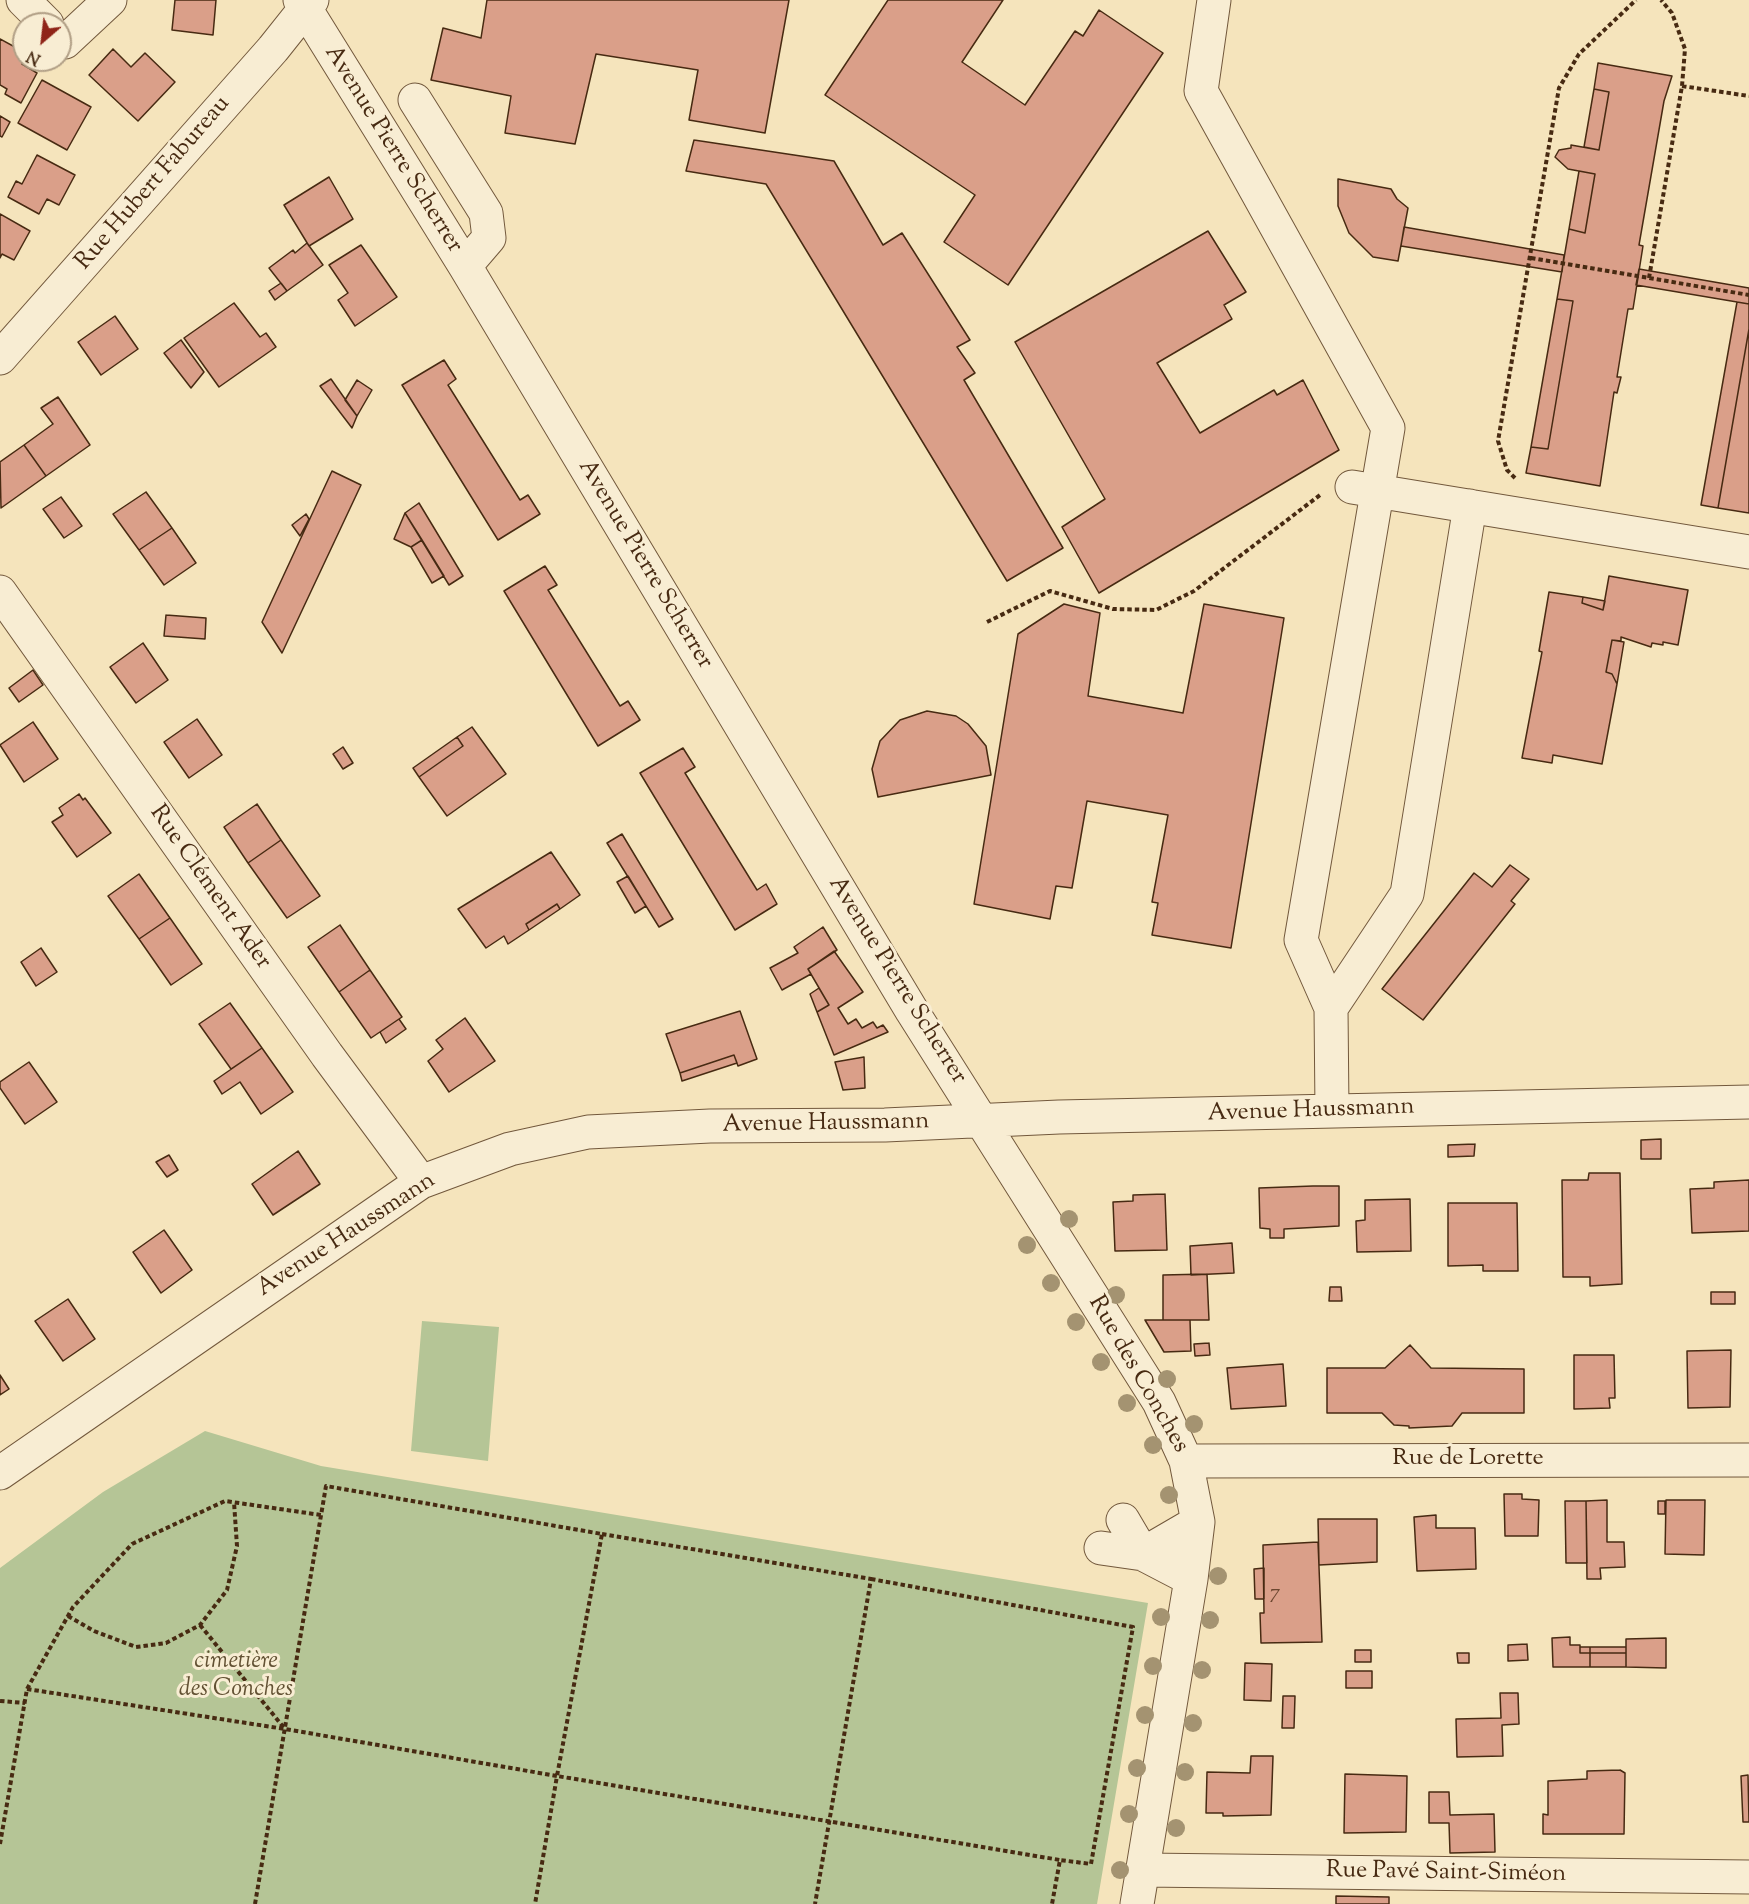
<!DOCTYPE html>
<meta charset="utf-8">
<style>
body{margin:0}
#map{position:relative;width:1749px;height:1904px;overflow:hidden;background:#f5e4bc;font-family:"Sorts Mill Goudy",serif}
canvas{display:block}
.north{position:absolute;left:12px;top:12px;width:60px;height:60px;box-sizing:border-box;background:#f8edd3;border:2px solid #b19f86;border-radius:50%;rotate:208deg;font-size:16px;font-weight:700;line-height:24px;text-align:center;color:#472a12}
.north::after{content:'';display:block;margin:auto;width:21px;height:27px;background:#8f2418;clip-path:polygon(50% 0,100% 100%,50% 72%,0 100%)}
</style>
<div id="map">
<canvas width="1749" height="1904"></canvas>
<div class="north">N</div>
</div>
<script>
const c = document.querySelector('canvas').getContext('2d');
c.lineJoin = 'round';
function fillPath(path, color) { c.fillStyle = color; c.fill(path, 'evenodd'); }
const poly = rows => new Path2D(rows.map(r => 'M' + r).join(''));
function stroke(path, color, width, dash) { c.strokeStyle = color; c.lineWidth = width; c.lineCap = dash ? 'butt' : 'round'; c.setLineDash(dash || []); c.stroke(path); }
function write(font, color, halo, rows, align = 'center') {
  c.font = font + ' "Sorts Mill Goudy",serif'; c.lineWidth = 6; c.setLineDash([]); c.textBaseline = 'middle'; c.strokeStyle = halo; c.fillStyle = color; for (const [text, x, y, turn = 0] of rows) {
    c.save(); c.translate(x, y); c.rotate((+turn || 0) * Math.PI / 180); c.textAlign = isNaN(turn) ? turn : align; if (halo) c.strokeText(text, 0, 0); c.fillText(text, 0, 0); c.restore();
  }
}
const green = poly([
 [422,1321,499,1327,488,1461,411,1451],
 [205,1431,321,1466,1148,1603,1097,1904,0,1904,0,1568,103,1492]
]);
const building = poly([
 [175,0,216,0,213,35,172,30,175,0],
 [487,0,789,0,765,133,689,120,698,70,596,54,575,144,505,133,511,96,431,80,443,28,481,38,487,0],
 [888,0,1003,0,962,62,1025,105,1075,31,1083,36,1099,10,1163,53,1008,285,944,242,975,195,825,95,888,0],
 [0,39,24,52,22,64,37,73,21,103,5,94,7,89,0,85,0,39],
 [113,49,131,67,145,53,175,82,138,121,89,75,113,49],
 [1598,63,1672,76,1664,101,1639,245,1643,246,1633,309,1628,309,1617,377,1621,377,1617,393,1614,392,1600,486,1526,473,1531,447,1548,449,1573,301,1557,299,1569,229,1585,233,1595,174,1568,169,1555,157,1559,150,1571,148,1571,145,1599,150,1609,92,1594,89,1598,63],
 [42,80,91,107,67,150,18,123,42,80],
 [1594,89,1609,92,1599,150,1584,147,1594,89],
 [0,116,10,122,2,137,0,136,0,116],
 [694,140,834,161,883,245,902,233,970,340,957,347,975,373,964,380,1063,548,1007,581,766,184,686,171,694,140],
 [37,155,75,175,59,205,47,199,39,214,8,197,16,181,22,184,37,155],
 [1579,171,1595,174,1585,233,1569,229,1579,171],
 [329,177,353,219,309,246,284,205,329,177],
 [1338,179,1391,189,1397,199,1408,208,1398,261,1373,257,1349,233,1338,206,1338,179],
 [0,214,30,231,14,260,2,254,0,258,0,214],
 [1404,227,1564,255,1562,272,1401,246,1404,227],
 [1208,231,1246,292,1224,305,1232,319,1157,363,1200,433,1274,390,1277,395,1303,380,1339,450,1099,593,1062,527,1105,499,1015,342,1208,231],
 [307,243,323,265,287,291,269,268,293,250,295,253,307,243],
 [361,245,397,297,355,326,338,300,348,293,329,265,361,245],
 [1639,269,1749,288,1749,304,1636,285,1639,269],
 [281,283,287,291,275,300,269,291,281,283],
 [1557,299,1573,301,1548,449,1531,447,1557,299],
 [1737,302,1749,304,1749,329,1718,508,1701,505,1737,302],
 [234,303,260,337,266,333,276,347,219,387,184,338,234,303],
 [115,316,138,349,101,375,78,342,115,316],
 [1749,329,1749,513,1718,508,1749,329],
 [181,340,204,372,191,388,164,353,181,340],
 [444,360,456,379,448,385,520,500,528,495,540,514,498,540,402,385,444,360],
 [331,379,357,416,352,428,320,386,331,379],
 [357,380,372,390,357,416,345,400,357,380],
 [58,397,90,445,46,476,24,445,53,424,41,408,58,397],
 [24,445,46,476,1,508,0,462,24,445],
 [332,471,361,485,282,653,262,622,332,471],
 [146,492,172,528,139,550,113,514,146,492],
 [61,497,82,526,64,538,43,509,61,497],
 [419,503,463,576,449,585,405,513,419,503],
 [405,513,422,540,411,547,394,539,405,513],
 [306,514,309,519,300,536,292,525,306,514],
 [172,528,196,563,164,585,139,550,172,528],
 [422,540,444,576,432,583,411,547,422,540],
 [545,566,557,585,548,590,620,706,628,701,640,720,598,746,504,591,545,566],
 [1609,576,1688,590,1678,645,1663,642,1663,645,1652,643,1651,647,1621,637,1621,641,1612,640,1606,672,1612,674,1617,684,1602,764,1553,755,1552,763,1522,758,1542,652,1539,651,1549,592,1583,597,1582,603,1603,610,1609,576],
 [1583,597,1605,601,1603,610,1582,603,1583,597],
 [1064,604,1100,613,1088,696,1183,713,1204,604,1284,618,1231,948,1152,935,1158,903,1152,902,1168,815,1087,801,1072,888,1056,886,1050,919,974,904,1018,634,1064,604],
 [166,615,206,618,205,639,164,636,166,615],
 [1612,640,1624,642,1617,684,1612,674,1606,672,1612,640],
 [143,643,168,680,136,703,110,667,143,643],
 [33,670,43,685,19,702,9,688,33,670],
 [927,711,956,716,968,724,986,746,991,775,878,797,872,769,880,741,900,720,927,711],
 [197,719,222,755,189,778,164,742,197,719],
 [33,722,58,759,24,782,0,745,33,722],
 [472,727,506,774,447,816,419,777,463,746,457,737,472,727],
 [457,737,463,746,419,777,413,768,457,737],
 [343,747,353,763,343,769,333,754,343,747],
 [683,748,695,767,685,773,757,890,766,884,777,904,735,930,640,773,683,748],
 [79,794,83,800,85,798,111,833,77,857,52,822,63,815,59,808,79,794],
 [257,804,281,840,248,863,224,827,257,804],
 [622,834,673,919,659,927,607,843,622,834],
 [281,840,320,896,287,918,248,863,281,840],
 [551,852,580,895,560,909,557,904,526,924,529,930,508,944,504,936,486,948,458,909,551,852],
 [1510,865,1529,879,1511,901,1515,904,1423,1020,1382,989,1474,873,1492,887,1510,865],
 [139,874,170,918,139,939,108,896,139,874],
 [628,876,646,906,635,913,617,882,628,876],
 [557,904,560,909,529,930,526,924,557,904],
 [170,918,202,964,171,985,139,939,170,918],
 [340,925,370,970,339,992,308,947,340,925],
 [823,927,837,950,808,969,811,974,782,990,770,968,798,953,794,947,823,927],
 [41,948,57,972,36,986,21,962,41,948],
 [834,951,863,992,838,1008,848,1024,856,1019,862,1028,873,1022,877,1028,883,1025,888,1032,834,1055,817,1012,829,1005,808,969,834,951],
 [370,970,402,1017,371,1038,339,992,370,970],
 [819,988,829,1005,817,1012,810,994,819,988],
 [230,1003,262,1048,231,1069,199,1024,230,1003],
 [740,1011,757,1059,738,1066,734,1055,680,1073,666,1034,740,1011],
 [465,1018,495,1061,449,1092,428,1061,443,1049,436,1040,465,1018],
 [399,1019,406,1029,386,1043,380,1032,399,1019],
 [262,1048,293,1092,261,1114,240,1082,222,1094,214,1081,262,1048],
 [734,1055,737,1063,682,1081,680,1073,734,1055],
 [864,1057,865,1088,843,1090,835,1062,864,1057],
 [29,1062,57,1102,25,1124,0,1088,0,1082,29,1062],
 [1661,1139,1661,1159,1641,1159,1641,1140,1661,1139],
 [1475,1144,1474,1156,1448,1157,1448,1145,1475,1144],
 [298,1151,320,1184,273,1215,252,1184,298,1151],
 [169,1155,178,1170,167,1177,156,1162,169,1155],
 [1589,1173,1620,1173,1622,1284,1590,1286,1590,1277,1563,1277,1562,1180,1588,1180,1589,1173],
 [1749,1180,1749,1231,1692,1233,1690,1189,1714,1188,1714,1182,1749,1180],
 [1313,1186,1339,1186,1339,1226,1284,1229,1284,1238,1270,1238,1270,1229,1260,1228,1259,1188,1313,1186],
 [1165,1194,1167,1250,1115,1251,1113,1202,1133,1201,1133,1195,1165,1194],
 [1410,1199,1411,1251,1357,1252,1356,1221,1365,1220,1365,1200,1410,1199],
 [1448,1203,1517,1203,1518,1271,1483,1271,1483,1265,1448,1266,1448,1203],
 [164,1230,192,1270,161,1293,133,1252,164,1230],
 [1232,1243,1234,1273,1191,1275,1190,1246,1232,1243],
 [1207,1274,1209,1320,1163,1320,1163,1275,1207,1274],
 [1330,1287,1341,1287,1342,1301,1329,1301,1330,1287],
 [1711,1292,1735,1292,1735,1304,1711,1304,1711,1292],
 [68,1299,95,1339,63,1361,35,1321,68,1299],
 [1145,1320,1190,1320,1191,1351,1164,1352,1145,1320],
 [1209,1343,1210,1355,1195,1356,1194,1344,1209,1343],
 [1410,1345,1431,1368,1524,1369,1524,1413,1462,1413,1452,1426,1409,1428,1409,1426,1394,1425,1382,1413,1327,1413,1327,1368,1385,1368,1410,1345],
 [1731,1350,1730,1407,1688,1408,1687,1351,1731,1350],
 [1574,1355,1614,1355,1615,1398,1609,1398,1610,1408,1574,1409,1574,1355],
 [1283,1364,1286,1406,1231,1409,1227,1368,1283,1364],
 [0,1375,9,1389,0,1395,0,1375],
 [1504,1494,1522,1494,1522,1499,1539,1500,1538,1536,1505,1536,1504,1494],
 [1607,1500,1607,1542,1624,1542,1625,1567,1600,1568,1601,1579,1587,1579,1586,1501,1607,1500],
 [1666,1500,1705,1500,1704,1555,1665,1554,1666,1500],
 [1565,1501,1586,1501,1587,1563,1566,1563,1565,1501],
 [1658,1501,1665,1501,1665,1514,1658,1514,1658,1501],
 [1436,1515,1436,1528,1475,1528,1476,1569,1417,1571,1414,1517,1436,1515],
 [1318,1519,1377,1519,1377,1562,1319,1565,1318,1519],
 [1318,1542,1322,1642,1261,1643,1260,1613,1264,1613,1263,1545,1318,1542],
 [1264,1568,1264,1599,1255,1599,1254,1569,1264,1568],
 [1570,1637,1570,1645,1580,1645,1580,1653,1590,1653,1590,1667,1553,1667,1552,1638,1570,1637],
 [1666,1638,1666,1668,1626,1667,1626,1639,1666,1638],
 [1527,1644,1528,1660,1508,1661,1508,1645,1527,1644],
 [1580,1647,1590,1647,1590,1653,1580,1653,1580,1647],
 [1590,1647,1626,1647,1626,1653,1590,1653,1590,1647],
 [1355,1650,1371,1650,1371,1662,1355,1662,1355,1650],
 [1457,1653,1469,1653,1469,1663,1458,1663,1457,1653],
 [1590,1653,1626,1653,1626,1667,1590,1667,1590,1653],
 [1245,1663,1272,1664,1271,1701,1244,1700,1245,1663],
 [1346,1671,1372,1671,1372,1688,1346,1688,1346,1671],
 [1500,1693,1518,1693,1519,1724,1502,1725,1503,1756,1457,1757,1456,1719,1501,1718,1500,1693],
 [1283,1696,1295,1696,1294,1728,1282,1728,1283,1696],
 [1251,1756,1273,1756,1271,1815,1223,1816,1223,1813,1206,1813,1207,1772,1250,1773,1251,1756],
 [1620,1770,1625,1773,1624,1834,1543,1834,1543,1814,1548,1815,1548,1781,1587,1779,1587,1771,1620,1770],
 [1345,1774,1407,1776,1406,1832,1344,1833,1345,1774],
 [1748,1775,1749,1822,1743,1822,1741,1776,1748,1775],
 [1429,1792,1449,1792,1450,1815,1494,1814,1495,1852,1450,1853,1449,1823,1429,1823,1429,1792],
 [1336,1896,1389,1897,1389,1904,1336,1904,1336,1896]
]);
const path = poly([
 [1682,86,1749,96],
 [1531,258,1749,295],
 [1649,278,1682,86,1685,49,1672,13,1661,0],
 [1515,478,1507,470,1498,441,1559,88,1579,54,1636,0],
 [987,622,1050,591,1113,609,1156,610,1194,591,1320,495],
 [602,1534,871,1579,815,1904],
 [871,1579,1133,1627,1091,1864,1060,1860],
 [68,1616,94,1631,136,1647,166,1643,200,1625,227,1590,237,1546,234,1502],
 [200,1625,285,1729],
 [27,1689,285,1729,557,1776,535,1904],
 [0,1701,25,1703],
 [0,1844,27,1689,73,1607,132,1544,225,1501,321,1515],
 [255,1904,326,1486,602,1534,557,1776,1060,1860,1052,1904]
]);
const minor = poly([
 [23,0,47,24],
 [300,0,465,266,912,1011,1159,1402,1186,1461,1198,1522,1191,1579,1137,1904],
 [1214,0,1201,91,1388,428,1301,940,1331,1008],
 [60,37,65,42,110,0],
 [415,100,486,213,489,238,465,266],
 [0,358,273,49,312,0],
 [1352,487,1749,552],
 [0,592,327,1055,421,1182],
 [1332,1111,1331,1008,1407,894,1470,506],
 [1186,1461,1749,1460],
 [0,1473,421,1182,510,1149,588,1132,710,1126,885,1125,1059,1117,1749,1102],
 [1123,1520,1143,1554],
 [1101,1548,1143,1554,1191,1579],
 [1143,1554,1198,1522],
 [1143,1870,1749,1877]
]);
const trees = [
 [1069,1219],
 [1027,1245],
 [1051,1283],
 [1116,1295],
 [1076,1322],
 [1101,1362],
 [1167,1379],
 [1127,1403],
 [1194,1424],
 [1153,1445],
 [1169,1495],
 [1218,1576],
 [1161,1617],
 [1210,1620],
 [1153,1666],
 [1202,1670],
 [1145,1715],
 [1193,1723],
 [1137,1768],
 [1185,1772],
 [1129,1814],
 [1176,1828],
 [1120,1870]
];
const numberNames = [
 ["7",1275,1594]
];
const streetNames = [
 ["Avenue Pierre Scherrer",392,150,58],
 ["Rue Hubert Fabureau",154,184,-49],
 ["Avenue Pierre Scherrer",644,565,59],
 ["Rue Clément Ader",209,888,55],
 ["Avenue Pierre Scherrer",896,981,58],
 ["Avenue Haussmann",1311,1112,-2],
 ["Avenue Haussmann",826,1125,-1],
 ["Avenue Haussmann",347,1236,-33],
 ["Rue des Conches",1137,1375,60],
 ["Rue de Lorette",1468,1460],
 ["Rue Pavé Saint-Siméon",1446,1874,1]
];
const parkNames = [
 ["cimetière",236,1663],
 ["des Conches",236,1691]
];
fillPath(green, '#b5c596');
fillPath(building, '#da9f89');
stroke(building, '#472a12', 1.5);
stroke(minor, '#72583c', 35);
stroke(path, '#472a12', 4, [4.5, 3]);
stroke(minor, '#f8edd3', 33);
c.fillStyle = '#a49371';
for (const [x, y] of trees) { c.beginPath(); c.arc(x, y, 9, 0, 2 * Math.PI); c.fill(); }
write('21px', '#6c4730', null, numberNames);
write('24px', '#472a12', '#f8edd3', streetNames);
write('italic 24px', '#625133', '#f8edd3', parkNames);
</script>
